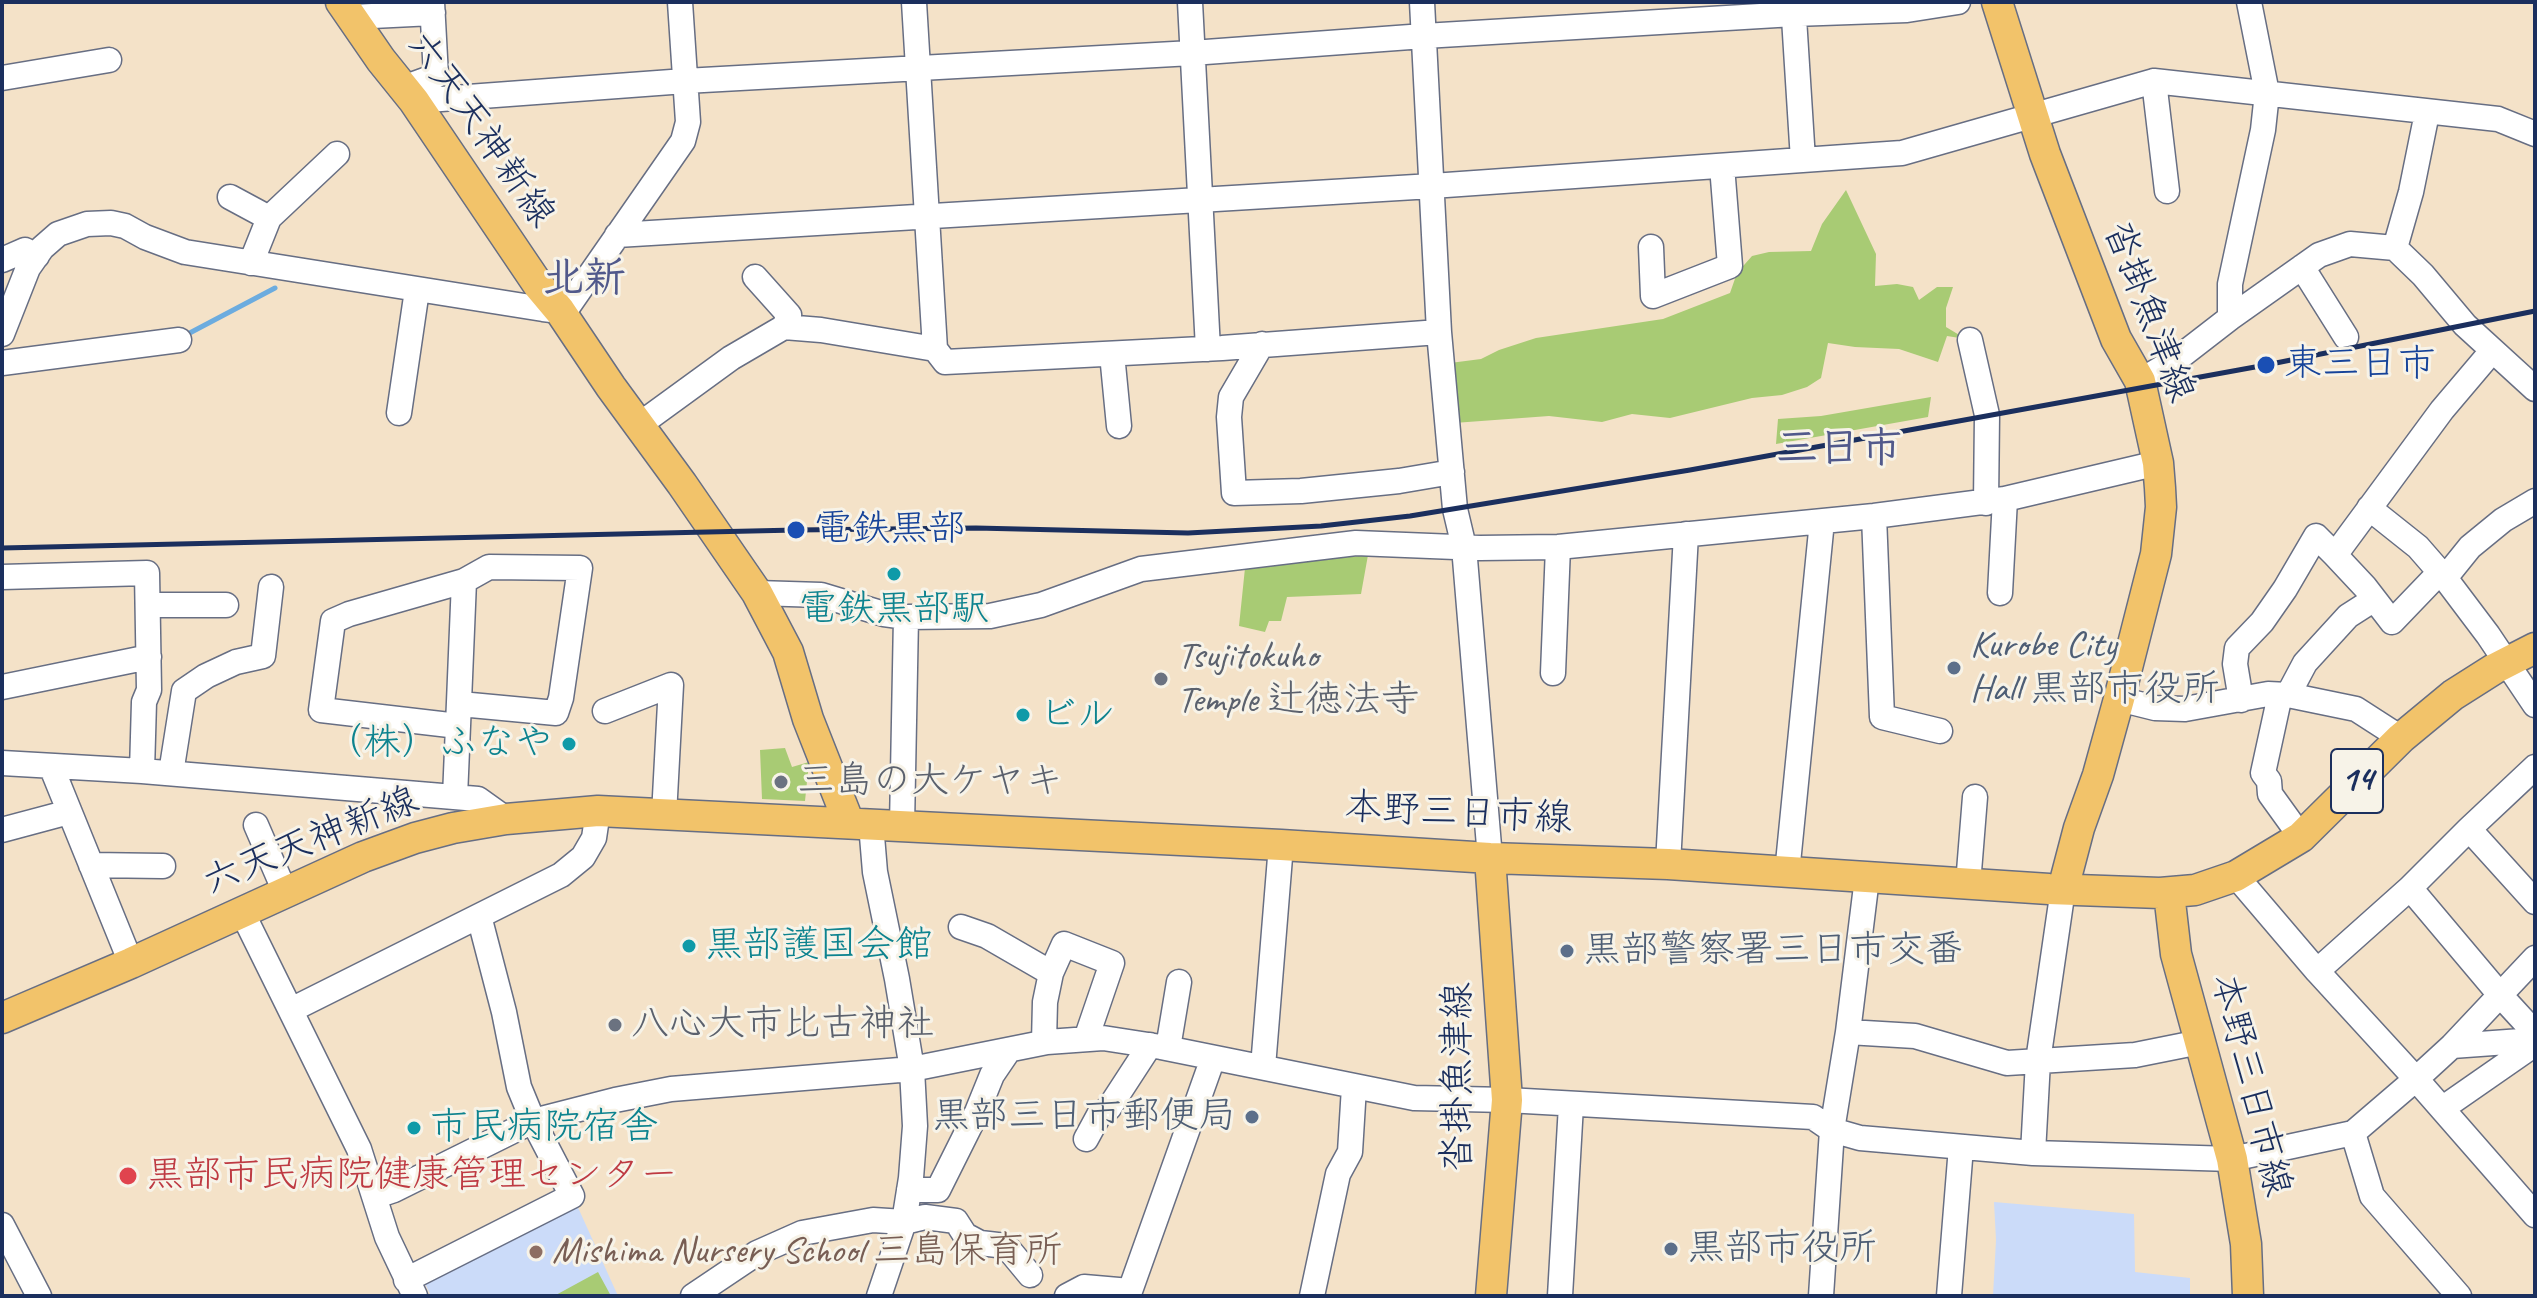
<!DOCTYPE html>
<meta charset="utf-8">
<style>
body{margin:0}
#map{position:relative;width:2537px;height:1298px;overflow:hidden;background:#f4e2c8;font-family:Caveat,sans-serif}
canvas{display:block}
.frame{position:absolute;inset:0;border:4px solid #1b2f5e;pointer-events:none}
</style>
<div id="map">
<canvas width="2537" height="1298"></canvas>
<div class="frame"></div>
</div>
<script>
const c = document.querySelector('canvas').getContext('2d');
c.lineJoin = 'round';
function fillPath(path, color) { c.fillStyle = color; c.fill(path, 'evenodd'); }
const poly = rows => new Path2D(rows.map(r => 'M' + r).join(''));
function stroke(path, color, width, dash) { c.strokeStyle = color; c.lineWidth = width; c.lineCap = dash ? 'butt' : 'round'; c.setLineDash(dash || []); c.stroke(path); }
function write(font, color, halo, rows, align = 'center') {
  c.font = font + ' Caveat,"Klee One",sans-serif'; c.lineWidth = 6; c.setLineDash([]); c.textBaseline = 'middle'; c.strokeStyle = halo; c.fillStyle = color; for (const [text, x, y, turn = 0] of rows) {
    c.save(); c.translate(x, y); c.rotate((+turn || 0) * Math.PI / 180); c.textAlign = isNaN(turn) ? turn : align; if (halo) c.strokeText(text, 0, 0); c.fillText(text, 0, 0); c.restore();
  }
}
const built = poly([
 [1994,1202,2134,1214,2135,1272,2190,1278,2190,1296,1993,1296,1996,1240],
 [576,1203,618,1296,431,1296,422,1278]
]);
const green = poly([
 [1846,190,1876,254,1875,286,1897,284,1913,287,1919,300,1937,287,1953,287,1946,308,1946,327,1966,339,1947,336,1938,362,1899,349,1855,347,1828,343,1821,378,1807,387,1782,395,1752,398,1670,418,1632,414,1602,422,1549,416,1454,423,1450,363,1481,359,1499,350,1536,338,1663,319,1730,293,1737,273,1752,256,1769,252,1811,251,1822,224],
 [1931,397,1928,417,1776,444,1778,419,1821,416],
 [1368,555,1361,594,1287,597,1281,621,1269,621,1265,632,1239,626,1245,568],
 [785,748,792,767,809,762,805,801,762,799,760,750],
 [598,1272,611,1296,554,1296]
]);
const stream = poly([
 [184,336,275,288]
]);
const minor = poly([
 [914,2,935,349],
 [1190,2,1208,349],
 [1422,2,1439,332,1455,509,1464,547,1490,858],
 [1793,2,1803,160],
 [352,17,433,13],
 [2,78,109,60],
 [2154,81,2167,191],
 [403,88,436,76,432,2],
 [414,101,685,81,1192,53,1424,36,1794,14,1907,10,1958,2],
 [230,197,269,218,251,263],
 [269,218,337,154],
 [617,235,1432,186,1902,153,2154,81,2498,119,2535,134],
 [1651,247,1653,296,1730,266,1722,166],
 [2395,248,2411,192,2427,113],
 [2,260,25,250,37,256],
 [2302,267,2346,337],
 [2230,318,2319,255,2350,244,2395,248,2423,275,2465,325,2535,389],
 [784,327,821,330,935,349,945,362,1222,348,1439,332],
 [2,334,28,268,42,248,58,234,87,224,111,223,125,226,145,237,185,252,543,309,560,311,567,308,683,141,688,122,680,2],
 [1970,340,1987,415,1986,503],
 [1262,344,1231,397,1229,417,1234,493,1301,491,1399,481,1452,472],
 [1112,354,1119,426],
 [2,363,179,340],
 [2140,381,2177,359,2230,318,2230,284,2263,130,2267,93,2249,2],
 [399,413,417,290],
 [639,425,731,358,784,327,789,315,755,277],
 [2369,508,2418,547,2445,578,2488,635,2535,705],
 [1874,516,1882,717,1940,731],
 [2440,572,2392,622,2365,587,2335,555,2442,410,2492,351],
 [2,577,147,573,149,690,144,702,142,771],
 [2445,578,2470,547,2503,520,2535,501],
 [757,593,821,595,884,614,906,617,990,616,1041,605,1141,569,1356,543,1480,548,1558,547,1874,516,2005,499,2158,463],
 [2000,593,2005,499],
 [148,605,226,605],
 [1553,673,1558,547],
 [2,687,149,657],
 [2280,695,2263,773,2269,781,2270,794,2301,837],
 [2288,695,2305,663,2348,616,2373,600],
 [2119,699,2155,708,2185,709,2268,694,2288,695,2356,709,2401,738],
 [2241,700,2235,664,2237,648,2262,622,2285,589,2316,536,2335,555],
 [460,704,556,713,561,698,580,568,489,567,464,581,458,726,321,710,333,621,349,614,464,581],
 [605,711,671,685,664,815],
 [2,763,142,771,478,799,506,819],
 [51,766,131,963],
 [2535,767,2469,829,2535,902],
 [171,773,184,691,206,676,236,662,263,656,271,587],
 [455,797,458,726],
 [871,824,875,872,897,979,912,1069,915,1126,911,1178,904,1222,879,1296],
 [256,825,285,892],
 [902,826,906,617],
 [2,830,69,812],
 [1668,864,1686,534],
 [91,865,163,866],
 [1787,873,1822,521],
 [2236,876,2317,971,2416,1079,2452,1046,2535,958],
 [1968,884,1975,797],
 [2410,888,2469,829],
 [242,912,359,1149,387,1237,415,1296],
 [961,927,987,936,1051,973,1045,1002,1044,1042],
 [2317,971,2410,888,2501,996,2535,1033],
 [1051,973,1064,944,1112,963,1086,1039],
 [291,1010,561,875,583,857,594,838,598,811],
 [1848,1032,1915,1036,2007,1063,2135,1055,2200,1042],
 [2452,1046,2535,1040],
 [1168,1048,1179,982],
 [1263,1067,1281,845],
 [2443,1108,2535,1044],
 [2353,1133,2372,1196,2459,1296],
 [1086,1139,1099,1115,1109,1108,1150,1045],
 [2033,1153,2038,1061,2063,889],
 [909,1190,938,1190,977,1112,992,1075,1009,1050],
 [376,1196,394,1190,533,1121,615,1100,671,1089,912,1069,1047,1042,1103,1038,1161,1047,1414,1098,1507,1100,1813,1117,1832,1130,1860,1138,2033,1153,2232,1159,2353,1133,2416,1079,2535,1215],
 [2,1225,39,1296],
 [406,1280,572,1196,533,1121,519,1087,504,1012,479,916],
 [693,1296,757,1253,802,1233,873,1220,904,1222,925,1217,956,1221,965,1235,980,1243,1006,1246,1030,1275],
 [1067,1296,1084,1287,1130,1291,1213,1058],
 [1312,1296,1338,1174,1350,1152,1354,1087],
 [1560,1296,1571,1105],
 [1821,1296,1832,1130,1848,1032,1867,878],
 [1949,1296,1961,1147]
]);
const major = poly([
 [341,2,381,60,414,101,539,286,560,311,611,387,682,484,757,593,788,652,808,719,849,823],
 [1997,2,2045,154,2116,339,2140,381,2158,463,2160,488,2161,507,2156,554,2119,699,2098,775,2079,828,2063,889],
 [1490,858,1507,1100,1491,1296],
 [2169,893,2176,954,2232,1159,2246,1244,2248,1296],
 [2,1018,131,963,363,857,415,838,453,828,506,819,598,811,1281,845,1490,858,1668,864,2049,889,2160,893,2195,890,2236,876,2301,837,2401,738,2453,695,2494,669,2535,648]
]);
const rail = poly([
 [2,548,796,530,976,528,1188,533,1321,526,1410,516,1690,470,2266,365,2535,311]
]);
const markers = [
 [2266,365,10,"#1a4fb4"],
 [796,530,10,"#1a4fb4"],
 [894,574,8,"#0f9aa8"],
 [1954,668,8,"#5c6f8a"],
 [1161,679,8,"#6b7280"],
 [1023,715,8,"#0f9aa8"],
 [569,744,8,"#0f9aa8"],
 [781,782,8,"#6b7280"],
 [689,946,8,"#0f9aa8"],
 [1567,951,8,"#5c6f8a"],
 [615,1025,8,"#6b7280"],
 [1252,1117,8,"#5c6f8a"],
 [414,1128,8,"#0f9aa8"],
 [128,1176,10,"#e0444e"],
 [1671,1249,8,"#5c6f8a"],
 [536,1252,8,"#8d6e63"]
];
const shields = [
 [2357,781,52]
];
const shieldNames = [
 ["14",2357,781]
];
const streetNames = [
 ["六天天神新線",480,130,55],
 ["沓掛魚津線",2148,312,69],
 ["本野三日市線",1458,814,3],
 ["六天天神新線",311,842,-22],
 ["沓掛魚津線",1459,1077,-90],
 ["本野三日市線",2250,1085,76]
];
const transitNames = [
 ["東三日市",2284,365],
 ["電鉄黒部",814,530]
];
const cultureNames = [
 ["電鉄黒部駅",894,610,"center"],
 ["ビル",1039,715],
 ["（株）ふなや",553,744,"right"],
 ["黒部護国会館",705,946],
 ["市民病院宿舎",430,1128]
];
const serviceNames = [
 ["Kurobe City",1970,646],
 ["Hall 黒部市役所",1970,690],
 ["黒部警察署三日市交番",1583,951],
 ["黒部三日市郵便局",1236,1117,"right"],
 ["黒部市役所",1687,1249]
];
const worshipNames = [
 ["Tsujitokuho",1177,657],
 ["Temple 辻徳法寺",1177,701],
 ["三島の大ケヤキ",797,782],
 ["八心大市比古神社",631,1025]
];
const healthNames = [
 ["黒部市民病院健康管理センター",146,1176]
];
const educationNames = [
 ["Mishima Nursery School 三島保育所",552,1252]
];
const quarterNames = [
 ["北新",584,280],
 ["三日市",1839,450]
];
fillPath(built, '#cbdbf9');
fillPath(green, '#a8cb74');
stroke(stream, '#6cacdf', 5);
stroke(minor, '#676e83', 27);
stroke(major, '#676e83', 33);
stroke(minor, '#fff', 24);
stroke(major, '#f2c36a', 30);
stroke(rail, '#1b2f5e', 5);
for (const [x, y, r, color] of markers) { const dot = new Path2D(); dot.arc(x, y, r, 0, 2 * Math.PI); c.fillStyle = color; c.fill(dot); stroke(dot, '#f7f3e8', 3); }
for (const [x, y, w] of shields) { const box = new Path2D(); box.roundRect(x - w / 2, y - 32, w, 64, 6); c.fillStyle = '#f7f3e8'; c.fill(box); stroke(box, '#1b2f5e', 2); }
write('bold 36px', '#1b2f5e', null, shieldNames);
write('38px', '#1b2f5e', '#f7f3e8', streetNames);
write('38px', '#164399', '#f7f3e8', transitNames, 'left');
write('38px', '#0d838f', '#f7f3e8', cultureNames, 'left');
write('38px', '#4e5e75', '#f7f3e8', serviceNames, 'left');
write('38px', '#5b616d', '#f7f3e8', worshipNames, 'left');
write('38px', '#be3a42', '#f7f3e8', healthNames, 'left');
write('38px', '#785e54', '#f7f3e8', educationNames, 'left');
write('bold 42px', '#51598b', '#f7f3e8', quarterNames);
</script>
